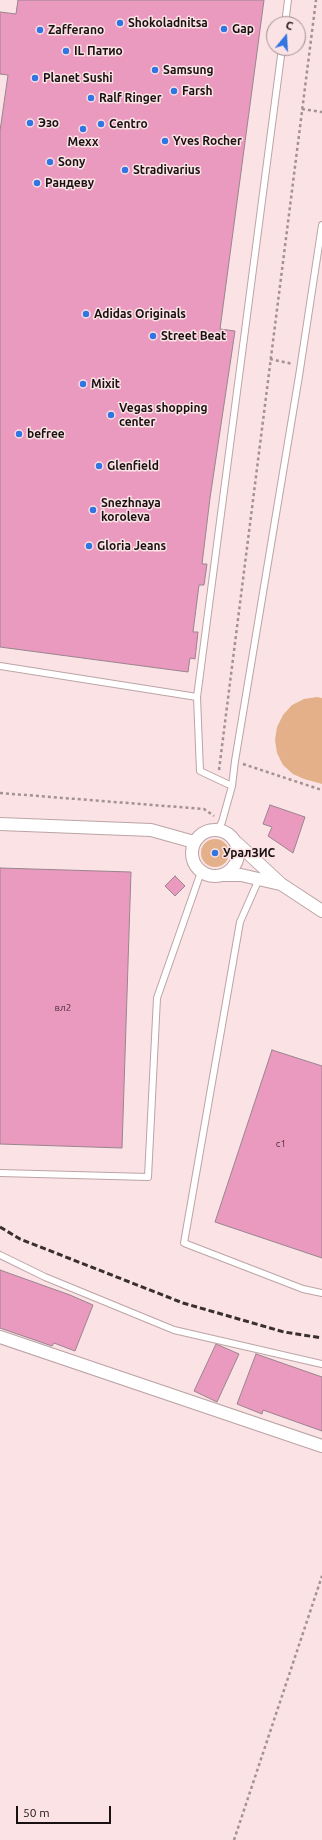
<!DOCTYPE html>
<meta charset="utf-8">
<style>
body{margin:0}
#map{position:relative;width:322px;height:1840px;overflow:hidden;background:#fbe2e4;font-family:Ubuntu,sans-serif}
canvas{display:block}
.north{position:absolute;left:266px;top:16px;width:40px;height:40px;box-sizing:border-box;background:#fbe2e4;border:1px solid #a08e90;border-radius:50%;rotate:18deg;font-size:11px;font-weight:700;line-height:16px;text-align:center;color:#181011}
.north::after{content:'';display:block;margin:auto;width:14px;height:18px;background:#3075e2;clip-path:polygon(50% 0,100% 100%,50% 72%,0 100%)}
.scale{position:absolute;left:16px;top:1806px;width:95px;height:18px;box-sizing:border-box;border:2px solid #181011;border-top:0;padding-left:5px;font-size:12px;line-height:14px;white-space:nowrap;color:#181011;-webkit-text-stroke:3px #fbe2e4;paint-order:stroke}
</style>
<div id="map">
<canvas width="322" height="1840"></canvas>
<div class="north">С</div>
<div class="scale">50 m</div>
</div>
<script>
const c = document.querySelector('canvas').getContext('2d');
c.lineJoin = 'round';
function fillPath(path, color) { c.fillStyle = color; c.fill(path, 'evenodd'); }
const poly = rows => new Path2D(rows.map(r => 'M' + r).join(''));
function stroke(path, color, width, dash) { c.strokeStyle = color; c.lineWidth = width; c.lineCap = dash ? 'butt' : 'round'; c.setLineDash(dash || []); c.stroke(path); }
function write(font, color, halo, rows, align = 'center') {
  c.font = font + ' Ubuntu,sans-serif'; c.lineWidth = 3; c.setLineDash([]); c.textBaseline = 'middle'; c.strokeStyle = halo; c.fillStyle = color; for (const [text, x, y, turn = 0] of rows) {
    c.save(); c.translate(x, y); c.rotate((+turn || 0) * Math.PI / 180); c.textAlign = isNaN(turn) ? turn : align; if (halo) c.strokeText(text, 0, 0); c.fillText(text, 0, 0); c.restore();
  }
}
const green = poly([
 [317,697,322,698,322,784,304,779,293,774,283,765,277,753,275,740,277,727,283,715,292,705,304,699],
 '201 853a14 14 0 1 1 28 0a14 14 0 1 1-28 0Z'
]);
const building = poly([
 [18,0,264,0,220,329,235,331,210,498,202,564,207,564,204,585,199,585,193,632,198,632,195,659,190,658,188,672,0,647,0,131,8,75,0,74,0,12,16,14,18,0],
 [270,805,305,817,293,853,268,836,272,827,263,824,270,805],
 [0,868,131,872,122,1148,0,1144,0,868],
 [175,876,185,886,175,896,165,886,175,876],
 [272,1050,322,1066,322,1258,215,1222,272,1050],
 [0,1270,70,1295,93,1305,75,1351,54,1343,52,1346,0,1328,0,1270],
 [216,1344,239,1354,217,1402,194,1391,216,1344],
 [256,1354,322,1377,322,1431,263,1410,262,1414,237,1404,256,1354]
]);
const path = poly([
 [302,109,322,112],
 [270,359,293,364],
 [243,764,322,790],
 [219,770,316,0],
 [0,793,204,809,214,816],
 [234,1840,322,1576]
]);
const lane = poly([
 [285,24,288,0],
 [0,666,197,697],
 [232,786,200,771,197,697,282,48],
 [218,829,222,822,232,786,235,761,299,376,322,225],
 [259,879,240,922,184,1243,303,1289,322,1293],
 [0,1173,148,1177,157,998,201,872],
 [0,1255,45,1277,174,1330,322,1364]
]);
const street = poly([
 [0,824,151,830,194,842],
 '192 853a23 23 0 1 1 46 0a23 23 0 1 1-46 0Z',
 [237,843,281,884,322,911],
 [222,875,241,875,280,884],
 [0,1337,322,1446]
]);
const rail = poly([
 [0,1227,20,1239,183,1303,284,1332,322,1338]
]);
const markers = [
 [120,23,4,"#3075e2"],
 [224,29,4,"#3075e2"],
 [40,30,4,"#3075e2"],
 [66,51,4,"#3075e2"],
 [155,70,4,"#3075e2"],
 [35,78,4,"#3075e2"],
 [174,91,4,"#3075e2"],
 [91,98,4,"#3075e2"],
 [30,123,4,"#3075e2"],
 [101,124,4,"#3075e2"],
 [83,129,4,"#3075e2"],
 [165,141,4,"#3075e2"],
 [50,162,4,"#3075e2"],
 [125,170,4,"#3075e2"],
 [37,183,4,"#3075e2"],
 [86,314,4,"#3075e2"],
 [153,336,4,"#3075e2"],
 [83,384,4,"#3075e2"],
 [111,415,4,"#3075e2"],
 [19,434,4,"#3075e2"],
 [99,466,4,"#3075e2"],
 [93,510,4,"#3075e2"],
 [89,546,4,"#3075e2"],
 [215,853,4,"#3075e2"]
];
const numberNames = [
 ["вл2",63,1008],
 ["с1",281,1144]
];
const poiNames = [
 ["Shokoladnitsa",128,23],
 ["Gap",232,29],
 ["Zafferano",48,30],
 ["IL Патио",74,51],
 ["Samsung",163,70],
 ["Planet Sushi",43,78],
 ["Farsh",182,91],
 ["Ralf Ringer",99,98],
 ["Эзо",38,123],
 ["Centro",109,124],
 ["Yves Rocher",173,141],
 ["Mexx",83,142,"center"],
 ["Sony",58,162],
 ["Stradivarius",133,170],
 ["Рандеву",45,183],
 ["Adidas Originals",94,314],
 ["Street Beat",161,336],
 ["Mixit",91,384],
 ["Vegas shopping",119,408],
 ["center",119,422],
 ["befree",27,434],
 ["Glenfield",107,466],
 ["Snezhnaya",101,503],
 ["koroleva",101,517],
 ["Gloria Jeans",97,546],
 ["УралЗИС",223,853]
];
fillPath(green, '#e3b089');
fillPath(building, '#ea99bf');
stroke(building, '#99858e', 1);
stroke(lane, '#bca4a6', 8);
stroke(street, '#bca4a6', 14);
stroke(path, '#a49193', 2.5, [3, 3]);
stroke(lane, '#fff', 6);
stroke(street, '#fff', 12);
stroke(rail, '#392f30', 3, [6, 3]);
for (const [x, y, r, color] of markers) { const dot = new Path2D(); dot.arc(x, y, r, 0, 2 * Math.PI); c.fillStyle = color; c.fill(dot); stroke(dot, '#fbe2e4', 1.5); }
write('10px', '#4c323c', null, numberNames);
write('bold 12px', '#181011', '#fbe2e4', poiNames, 'left');
</script>
